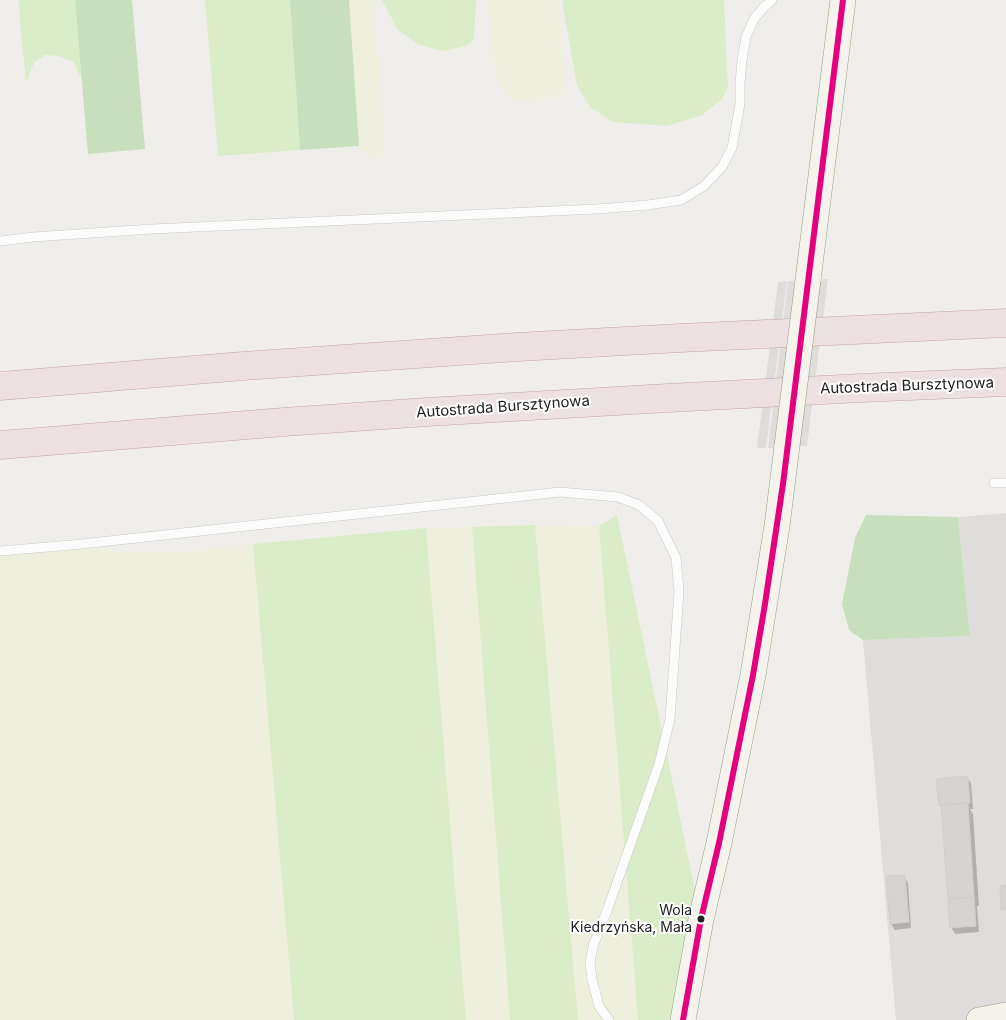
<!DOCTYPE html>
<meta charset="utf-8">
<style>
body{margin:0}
canvas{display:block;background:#efeeea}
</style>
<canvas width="1006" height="1020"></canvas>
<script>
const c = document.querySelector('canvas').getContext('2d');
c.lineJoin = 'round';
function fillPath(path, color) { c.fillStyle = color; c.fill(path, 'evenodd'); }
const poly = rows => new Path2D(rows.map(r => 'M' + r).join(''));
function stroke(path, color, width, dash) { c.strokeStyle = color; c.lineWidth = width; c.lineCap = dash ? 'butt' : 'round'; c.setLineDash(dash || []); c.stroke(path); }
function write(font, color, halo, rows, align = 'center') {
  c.font = font + ' Inter,sans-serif'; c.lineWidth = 4; c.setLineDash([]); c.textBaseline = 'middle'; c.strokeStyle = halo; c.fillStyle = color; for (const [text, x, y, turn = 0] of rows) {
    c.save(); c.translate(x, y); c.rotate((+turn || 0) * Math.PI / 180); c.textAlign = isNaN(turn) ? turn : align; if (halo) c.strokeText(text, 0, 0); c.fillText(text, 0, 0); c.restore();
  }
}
const residential = poly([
 [1006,513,1006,1015,979,1020,896,1020,863,640,970,636,958,517]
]);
const farmland = poly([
 [349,0,374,0,385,147,380,156,369,155,359,146],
 [489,0,560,0,564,89,555,97,513,101,501,91,495,71],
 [535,525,599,526,638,1020,578,1020],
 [472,527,510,1020,466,1020,426,528],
 [253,544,294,1020,0,1020,0,551,72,545,123,552,182,553]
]);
const grass = poly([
 [18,0,75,0,82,81,74,62,58,56,45,55,34,63,26,82],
 [205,0,290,0,300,150,218,156],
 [382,0,476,0,474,39,466,46,442,51,417,44,398,30],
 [562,0,724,0,728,87,722,99,702,115,667,126,613,122,590,107,577,86],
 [617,515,701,919,683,1020,638,1020,599,526],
 [535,525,578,1020,510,1020,472,527],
 [426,528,466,1020,294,1020,253,544]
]);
const forest = poly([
 [75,0,132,0,145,149,88,154],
 [290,0,349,0,359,146,300,150],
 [866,515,958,517,970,636,863,640,849,630,842,604,855,538]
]);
const pier = poly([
 [828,279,807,446,768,448,788,281],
 [787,281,766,448,757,448,778,282]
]);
const shadow = poly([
 [967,777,971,783,973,809,970,809,973,814,979,906,977,906,979,932,955,934,951,927,943,810,940,805],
 [904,876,908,883,911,928,895,930,891,924]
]);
const building = poly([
 [968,776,970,803,939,805,936,779,968,776],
 [968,803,974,897,948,899,941,805,968,803],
 [905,875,909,922,890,924,886,876,905,875],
 [1006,885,1006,909,1001,910,1000,886,1006,885],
 [974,897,976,926,950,928,948,899,974,897]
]);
const lane = poly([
 [0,241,33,237,152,229,597,209,648,205,681,200,704,186,722,167,732,148,740,104,740,84,742,60,746,37,754,19,764,7,772,0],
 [994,483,1006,483],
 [0,551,72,545,560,492,618,497,639,505,658,521,676,558,679,591,670,719,659,764,608,908,593,946,590,963,592,979,599,1006,609,1020]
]);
const secondary = poly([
 [808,280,843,0],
 [683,1020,701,919,719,843,753,675,777,526,787,446],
 [979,1020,1006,1015]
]);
const highway = poly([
 [0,386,243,366,517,347,680,338,1006,323],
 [0,445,284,422,427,412,668,398,861,388,1006,382]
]);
const secondaryBridge = poly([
 [787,446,808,280]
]);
const bus1 = poly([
 [683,1020,701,919,719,843,753,675,765,604,783,484,843,0]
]);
const markers = [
 [701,919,4.5,"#212121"]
];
const busNames = [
 ["Wola",692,911],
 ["Kiedrzyńska, Mała",692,928]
];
const streetNames = [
 ["Autostrada Bursztynowa",907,386,-2],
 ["Autostrada Bursztynowa",503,407,-4]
];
fillPath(residential, '#dedddb');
fillPath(farmland, '#eef0dd');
fillPath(grass, '#dbedc8');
fillPath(forest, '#c8dfbe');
fillPath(pier, '#dedddc');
fillPath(shadow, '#0003');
fillPath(building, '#d6d4d1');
stroke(building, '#d2cfcb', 1);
stroke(lane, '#c8c8c6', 10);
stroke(secondary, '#989a80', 26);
stroke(highway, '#c6a0aa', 29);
stroke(lane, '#fdfcfc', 9);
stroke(secondary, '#f4f4ec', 25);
stroke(highway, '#ece0e1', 28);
stroke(secondaryBridge, '#989a80', 26, []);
stroke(secondaryBridge, '#f4f4ec', 25);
stroke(bus1, '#e5007d', 6);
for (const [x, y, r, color] of markers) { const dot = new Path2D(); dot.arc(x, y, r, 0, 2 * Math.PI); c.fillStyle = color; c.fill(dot); stroke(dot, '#fff', 2); }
write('14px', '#212121', '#fff', busNames, 'right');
write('15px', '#212121', '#fff', streetNames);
</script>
